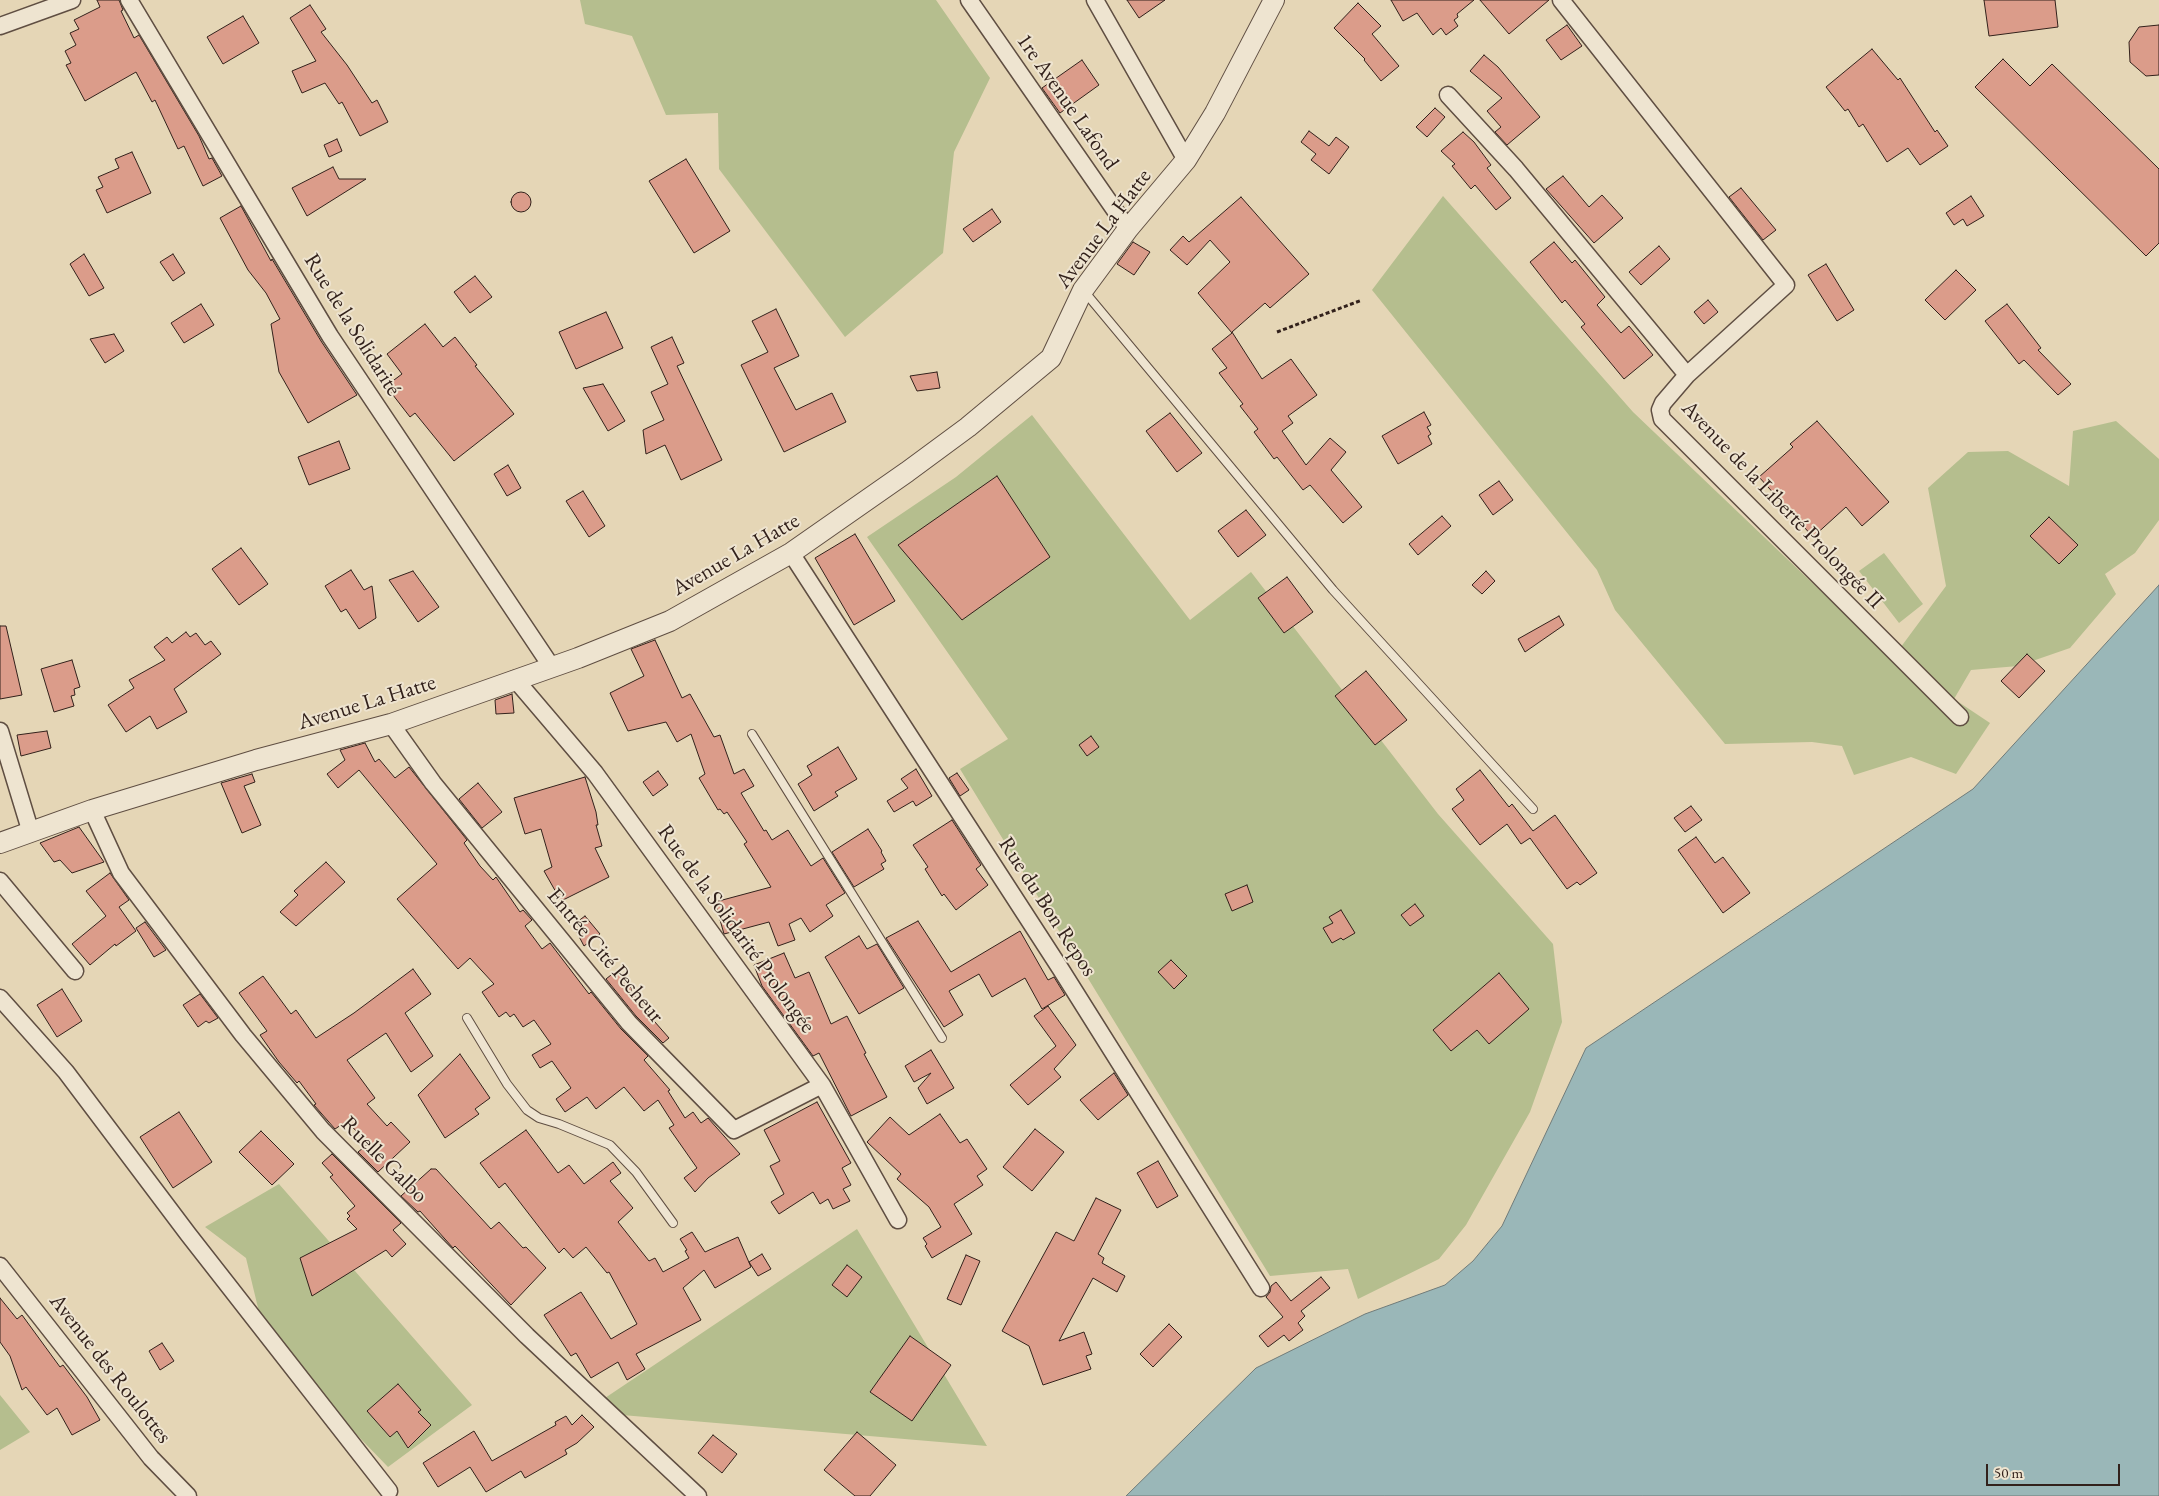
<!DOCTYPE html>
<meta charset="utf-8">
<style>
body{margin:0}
#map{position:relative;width:2159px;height:1496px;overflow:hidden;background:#e5d6b6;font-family:"EB Garamond",serif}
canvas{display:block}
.scale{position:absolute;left:1986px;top:1464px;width:134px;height:22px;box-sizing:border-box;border:2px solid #32211b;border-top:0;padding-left:6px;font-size:15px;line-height:18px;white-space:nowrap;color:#32211b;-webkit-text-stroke:4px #eee4d0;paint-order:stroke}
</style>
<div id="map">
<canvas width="2159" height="1496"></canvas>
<div class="scale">50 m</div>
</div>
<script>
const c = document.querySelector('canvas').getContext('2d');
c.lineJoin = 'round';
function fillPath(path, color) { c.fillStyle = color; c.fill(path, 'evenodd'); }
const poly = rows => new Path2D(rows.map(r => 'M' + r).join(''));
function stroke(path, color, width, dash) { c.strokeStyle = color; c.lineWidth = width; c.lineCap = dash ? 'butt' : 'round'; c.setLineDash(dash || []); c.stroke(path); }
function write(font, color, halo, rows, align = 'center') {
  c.font = font + ' "EB Garamond",serif'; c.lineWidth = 4; c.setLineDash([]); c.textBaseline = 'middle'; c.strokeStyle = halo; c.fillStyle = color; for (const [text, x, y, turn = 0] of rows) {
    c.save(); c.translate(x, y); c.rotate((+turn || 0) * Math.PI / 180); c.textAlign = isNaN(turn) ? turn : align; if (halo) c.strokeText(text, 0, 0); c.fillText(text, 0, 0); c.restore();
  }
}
const green = poly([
 [580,0,936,0,990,78,954,152,943,253,845,337,719,169,718,113,666,115,632,36,585,24],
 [1443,196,1633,412,1892,659,1946,586,1928,488,1968,452,2008,451,2069,486,2073,431,2116,421,2159,459,2159,520,2135,553,2105,574,2116,594,2070,648,2018,666,1971,670,1954,699,1990,723,1956,774,1911,757,1854,775,1842,746,1812,742,1725,744,1615,610,1597,570,1372,290],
 [1032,415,1190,620,1251,572,1438,814,1553,944,1562,1022,1530,1112,1466,1225,1439,1259,1358,1299,1348,1269,1270,1276,960,769,1008,739,867,537,956,477],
 [1884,553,1923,604,1899,623,1859,571],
 [279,1184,472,1405,388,1467,266,1341,246,1258,205,1227],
 [857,1229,987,1446,622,1415,602,1400],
 [0,1395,30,1432,0,1450]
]);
const water = poly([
 [2159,585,2159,1496,1126,1496,1256,1368,1365,1314,1445,1285,1473,1261,1502,1226,1586,1048,1973,789,2159,585]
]);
const building = poly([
 [97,0,119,0,123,10,121,11,134,38,139,35,199,136,209,159,212,158,222,176,203,186,184,146,178,149,155,100,152,102,136,72,85,101,66,65,71,63,65,51,76,45,70,33,79,29,74,20,100,7,97,0],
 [1127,0,1165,0,1139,18,1127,0],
 [1391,0,1474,0,1457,14,1458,17,1454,20,1458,26,1446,35,1441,28,1433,35,1417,13,1403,21,1391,0],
 [1480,0,1549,0,1509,34,1480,0],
 [1984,0,2055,0,2058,27,1989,36,1984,0],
 [1358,3,1381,26,1372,34,1399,66,1381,81,1364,60,1365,59,1334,28,1358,3],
 [310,5,326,29,321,32,347,65,372,103,377,100,388,122,360,136,342,102,339,104,325,83,302,93,292,71,316,61,290,18,310,5],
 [243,16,259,43,223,64,207,37,243,16],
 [1567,25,1582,46,1561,60,1546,40,1567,25],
 [2159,25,2159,75,2146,76,2130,62,2129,42,2139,27,2159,25],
 [1872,49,1898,80,1900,78,1935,132,1937,130,1948,146,1920,165,1908,148,1887,162,1863,124,1859,127,1848,109,1845,111,1826,87,1872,49],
 [1484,55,1498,67,1540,117,1507,145,1495,132,1501,127,1487,111,1502,98,1470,71,1484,55],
 [2003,59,2030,86,2052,64,2159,169,2159,243,2146,256,1975,87,2003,59],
 [1082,60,1099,85,1060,113,1042,88,1082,60],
 [1435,108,1445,117,1427,137,1416,127,1435,108],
 [1309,131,1329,146,1336,137,1349,147,1329,174,1311,160,1316,154,1301,142,1309,131],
 [1463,132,1474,142,1491,165,1487,168,1511,198,1496,210,1475,185,1471,189,1452,166,1455,164,1441,151,1463,132],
 [337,139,342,151,329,157,324,145,337,139],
 [132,152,151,193,107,213,96,190,103,187,98,177,119,168,115,159,132,152],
 [686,159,730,231,694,253,649,181,686,159],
 [333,167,339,179,366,179,307,216,292,188,333,167],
 [1563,176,1589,207,1602,195,1623,218,1594,243,1546,189,1563,176],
 [1741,188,1776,230,1763,240,1729,197,1741,188],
 '511 202a10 10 0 1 1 20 0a10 10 0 1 1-20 0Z',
 [1971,196,1984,216,1967,226,1963,219,1954,225,1946,213,1971,196],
 [1241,197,1309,274,1270,308,1265,303,1232,332,1262,379,1291,359,1317,395,1288,416,1293,423,1282,431,1306,465,1330,438,1346,452,1331,470,1362,507,1343,523,1310,485,1303,490,1277,457,1274,459,1254,432,1258,429,1240,406,1243,404,1219,373,1227,368,1212,349,1232,333,1198,293,1230,262,1210,240,1187,265,1170,250,1183,236,1189,242,1241,197],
 [241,206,271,261,272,259,321,341,357,395,308,423,279,372,271,324,280,319,266,293,248,270,220,218,241,206],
 [992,209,1001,222,973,242,963,229,992,209],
 [1133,242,1150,252,1134,275,1117,264,1133,242],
 [1554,242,1572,263,1575,260,1605,297,1597,305,1621,333,1629,326,1653,355,1624,379,1581,327,1585,324,1565,300,1562,303,1530,262,1554,242],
 [1659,246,1670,259,1641,285,1629,272,1659,246],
 [84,254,104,288,89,296,70,264,84,254],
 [173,254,185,273,173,281,160,262,173,254],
 [1826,264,1854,310,1837,321,1808,275,1826,264],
 [1956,270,1976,290,1945,320,1925,300,1956,270],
 [475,276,492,297,470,313,454,292,475,276],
 [1708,300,1718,312,1704,324,1694,312,1708,300],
 [201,304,214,325,184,343,171,323,201,304],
 [2007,304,2041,348,2038,350,2071,384,2058,395,2024,360,2019,364,1985,321,2007,304],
 [776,309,799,356,774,368,796,410,832,393,846,422,784,452,741,365,768,352,752,321,776,309],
 [606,312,623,348,576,369,559,332,606,312],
 [425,324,443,347,455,337,477,365,475,366,514,414,454,461,415,413,410,417,386,386,402,374,387,354,425,324],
 [114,334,124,351,105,363,90,339,114,334],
 [672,337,684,363,677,366,722,460,681,480,665,445,646,454,643,430,664,420,651,392,668,384,651,347,672,337],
 [937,372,940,388,917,391,910,376,937,372],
 [603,384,625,421,608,431,583,388,603,384],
 [1424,412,1431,425,1427,427,1431,434,1428,436,1432,444,1398,464,1382,436,1424,412],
 [1170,413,1202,453,1177,472,1146,431,1170,413],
 [1817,421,1889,502,1862,526,1846,507,1813,537,1759,477,1793,447,1790,444,1817,421],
 [339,441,350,469,309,485,298,457,339,441],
 [508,465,521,488,507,496,494,474,508,465],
 [997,476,1050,557,962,620,898,545,997,476],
 [1499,481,1513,500,1493,515,1479,495,1499,481],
 [583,491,605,526,589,537,566,501,583,491],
 [1246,510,1266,535,1238,557,1218,531,1246,510],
 [1442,516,1451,526,1418,555,1409,544,1442,516],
 [2049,517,2078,545,2059,564,2030,536,2049,517],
 [855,534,895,601,854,625,815,558,855,534],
 [241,548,268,584,239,605,212,569,241,548],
 [351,570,364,590,372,586,376,618,359,629,346,609,341,612,325,586,351,570],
 [413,571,439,607,418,622,389,580,413,571],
 [1486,571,1495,581,1482,594,1472,585,1486,571],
 [1287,577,1313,612,1284,633,1258,598,1287,577],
 [1559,616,1564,625,1525,652,1518,639,1559,616],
 [0,626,6,626,22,695,0,699,0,626],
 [186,632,190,637,196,633,205,645,211,641,221,654,174,689,187,712,157,729,150,716,126,732,108,705,134,688,129,680,165,660,154,647,167,637,172,643,186,632],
 [655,640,682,698,690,694,714,737,720,735,734,774,744,769,754,786,741,793,764,831,766,830,772,840,788,830,811,866,823,858,845,893,826,905,833,916,810,932,801,918,789,924,795,940,778,946,769,922,724,934,715,902,771,887,744,844,747,842,727,812,724,814,720,809,718,810,699,778,705,774,691,734,677,742,666,722,628,731,610,693,644,676,631,649,655,640],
 [2027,654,2045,671,2019,698,2001,681,2027,654],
 [72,660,80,687,74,689,75,695,71,696,74,706,54,712,41,669,72,660],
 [1366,671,1407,720,1375,745,1335,696,1366,671],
 [512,694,514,713,496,714,495,700,512,694],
 [47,731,51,748,21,756,17,735,47,731],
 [1091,736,1099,747,1087,756,1079,745,1091,736],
 [365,743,375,762,379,759,395,778,409,767,467,840,464,843,480,866,493,880,496,877,520,912,523,910,532,920,525,926,542,949,550,943,589,994,591,992,621,1029,648,1056,644,1060,670,1090,668,1091,685,1118,693,1112,701,1123,708,1118,740,1154,708,1178,695,1192,684,1178,697,1168,669,1128,674,1125,658,1100,644,1111,624,1087,596,1109,587,1097,565,1112,556,1099,571,1088,552,1061,540,1068,532,1055,551,1044,534,1020,523,1027,514,1014,510,1017,506,1012,499,1017,482,992,494,984,470,958,458,969,397,899,437,864,359,770,338,788,327,774,345,760,340,750,365,743],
 [838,747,857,779,835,792,838,796,814,811,798,784,812,775,807,766,838,747],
 [916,769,932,796,916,806,913,801,894,812,887,801,908,788,901,779,916,769],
 [1480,770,1509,807,1512,804,1533,831,1555,815,1597,873,1580,885,1577,882,1567,889,1530,838,1521,844,1507,824,1480,845,1452,809,1464,800,1456,789,1480,770],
 [658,771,668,785,653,796,643,782,658,771],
 [957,773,969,790,960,796,949,778,957,773],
 [252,774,255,782,244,786,261,825,242,833,221,783,252,774],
 [585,777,596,812,598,825,596,825,602,846,595,848,609,877,561,901,544,871,552,867,541,829,525,834,514,798,585,777],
 [478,783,502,812,482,828,459,799,478,783],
 [1691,806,1702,820,1685,832,1674,818,1691,806],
 [952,820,981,865,976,869,988,885,956,910,944,894,942,896,925,869,928,867,913,845,952,820],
 [79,827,104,862,72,873,60,860,54,862,40,843,79,827],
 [868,829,882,851,881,852,886,861,881,864,884,869,854,887,832,852,868,829],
 [1696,837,1715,863,1723,857,1750,893,1723,913,1678,850,1696,837],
 [326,862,345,882,296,926,280,912,298,895,294,891,326,862],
 [110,873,129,900,119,907,136,931,116,946,115,944,90,965,72,944,106,916,86,891,110,873],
 [1247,885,1253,902,1232,911,1225,894,1247,885],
 [1415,904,1424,916,1410,926,1401,915,1415,904],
 [1341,910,1355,933,1343,940,1341,938,1332,943,1323,928,1333,923,1329,917,1341,910],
 [585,916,600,934,584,946,573,925,585,916],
 [918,921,951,972,1020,931,1048,980,1054,977,1065,995,1042,1009,1025,978,992,997,979,974,949,991,963,1015,944,1027,886,938,918,921],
 [145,922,166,950,154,957,136,928,145,922],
 [859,936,867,949,877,944,904,988,859,1014,825,957,859,936],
 [784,953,795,978,809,972,831,1024,847,1016,866,1053,864,1054,887,1097,851,1116,819,1053,813,1056,762,986,754,965,784,953],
 [1171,960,1187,976,1174,989,1158,972,1171,960],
 [413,969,431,994,405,1013,433,1056,411,1072,386,1033,347,1060,375,1098,367,1104,387,1126,391,1122,410,1142,378,1172,358,1152,368,1144,347,1121,335,1129,314,1105,316,1104,299,1081,297,1083,279,1062,260,1035,267,1031,239,993,263,976,291,1014,296,1010,316,1038,354,1013,413,969],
 [616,971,632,989,631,991,649,1011,647,1013,669,1038,663,1043,636,1016,606,979,616,971],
 [1499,973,1529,1009,1489,1044,1477,1030,1451,1051,1433,1030,1499,973],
 [62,989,82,1021,57,1037,37,1005,62,989],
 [200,994,218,1018,209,1023,206,1021,198,1027,183,1005,200,994],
 [1048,1006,1076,1045,1054,1069,1061,1077,1028,1105,1010,1085,1056,1046,1034,1016,1048,1006],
 [931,1050,954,1088,927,1104,918,1088,931,1073,914,1082,905,1066,931,1050],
 [460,1054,490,1098,475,1109,479,1114,445,1138,418,1095,460,1054],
 [1114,1073,1128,1095,1098,1120,1080,1100,1114,1073],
 [817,1102,851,1163,842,1168,851,1185,843,1189,850,1201,833,1209,828,1199,820,1204,813,1192,779,1214,771,1202,784,1194,770,1166,780,1161,764,1130,817,1102],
 [179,1112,212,1162,173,1188,140,1137,179,1112],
 [940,1114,960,1143,967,1139,987,1169,977,1176,983,1185,954,1204,972,1234,932,1258,925,1246,927,1244,923,1238,941,1227,929,1207,897,1179,901,1174,867,1142,890,1117,909,1135,940,1114],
 [1035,1129,1064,1152,1032,1191,1003,1167,1035,1129],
 [526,1130,558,1173,569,1165,584,1184,613,1162,621,1173,610,1181,633,1208,618,1222,649,1261,655,1258,663,1272,689,1258,685,1251,687,1250,680,1239,692,1232,705,1252,738,1237,751,1267,715,1288,704,1270,683,1288,701,1320,636,1354,645,1369,627,1380,618,1362,591,1378,576,1353,571,1356,544,1315,581,1292,611,1339,637,1324,609,1272,607,1273,586,1247,573,1258,564,1248,559,1253,505,1183,499,1188,480,1163,526,1130],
 [261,1131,294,1164,272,1185,239,1152,261,1131],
 [332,1154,401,1223,393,1230,406,1244,392,1257,386,1250,312,1296,300,1258,357,1229,347,1219,350,1216,347,1213,355,1206,330,1177,333,1175,322,1163,332,1154],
 [1158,1161,1178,1196,1157,1208,1137,1173,1158,1161],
 [431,1169,436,1169,491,1229,499,1222,523,1248,526,1247,546,1268,511,1305,455,1246,453,1248,420,1211,418,1212,401,1196,431,1169],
 [1096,1198,1121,1210,1098,1254,1104,1258,1102,1263,1125,1276,1117,1292,1093,1278,1059,1341,1084,1332,1092,1354,1086,1356,1091,1369,1043,1385,1029,1346,1002,1331,1056,1232,1074,1241,1096,1198],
 [762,1254,771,1269,758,1276,749,1262,762,1254],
 [966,1255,980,1261,961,1305,947,1299,966,1255],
 [847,1265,862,1277,847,1297,832,1285,847,1265],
 [1321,1277,1330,1288,1301,1311,1305,1316,1298,1323,1303,1330,1289,1341,1284,1335,1268,1347,1259,1336,1283,1317,1266,1297,1270,1292,1271,1286,1276,1282,1291,1301,1321,1277],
 [0,1298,17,1319,22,1315,60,1367,63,1365,87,1397,100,1420,72,1435,57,1408,47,1415,26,1387,22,1390,10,1356,0,1342,0,1298],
 [1169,1324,1182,1337,1153,1367,1140,1354,1169,1324],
 [910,1336,951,1365,912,1421,870,1392,910,1336],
 [162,1343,174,1361,160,1370,149,1351,162,1343],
 [398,1384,421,1410,418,1412,431,1425,408,1448,397,1431,390,1437,367,1411,398,1384],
 [582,1415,594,1427,577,1443,565,1450,567,1454,525,1478,521,1471,486,1492,470,1467,438,1487,423,1463,474,1431,492,1461,556,1425,555,1422,566,1416,572,1425,582,1415],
 [857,1432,896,1465,870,1496,855,1496,824,1470,857,1432],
 [713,1435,737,1454,722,1473,698,1453,713,1435]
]);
const path = poly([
 [1277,332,1362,300]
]);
const service = poly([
 [1084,291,1333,590,1533,809],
 [752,734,942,1038],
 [467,1018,507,1084,527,1110,539,1118,559,1124,610,1145,636,1172,673,1223]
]);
const minor = poly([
 [129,0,330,336,551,666],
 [969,0,1128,229],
 [1095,0,1186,160],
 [1561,0,1786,285,1687,375,1663,403,1660,410,1662,419,1960,717],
 [0,26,72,0],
 [1448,95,1516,169,1687,375],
 [791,553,1060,968,1261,1288],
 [515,679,595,773,822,1085,898,1220],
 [391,724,433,783,629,1023,734,1130,822,1085],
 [0,731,31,833],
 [92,810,121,873,243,1035,323,1131,527,1336,698,1496],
 [0,881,75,971],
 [0,998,66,1072,188,1234,389,1491],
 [0,1266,151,1458,188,1496]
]);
const tertiary = poly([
 [0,843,92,810,256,760,391,724,578,658,670,621,791,553,907,472,968,427,1051,358,1083,290,1128,229,1186,160,1215,113,1274,0]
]);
const streetNames = [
 ["1re Avenue Lafond",1067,102,55],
 ["Avenue La Hatte",1104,229,-53],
 ["Rue de la Solidarité",352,325,58],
 ["Avenue de la Liberté Prolongée II",1782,505,46],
 ["Avenue La Hatte",736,555,-30],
 ["Avenue La Hatte",367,703,-17],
 ["Rue du Bon Repos",1047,907,57],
 ["Rue de la Solidarité Prolongée",736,929,54],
 ["Entrée Cité Pecheur",605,956,50],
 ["Ruelle Galbo",384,1160,45],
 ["Avenue des Roulottes",110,1369,52]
];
fillPath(green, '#b5be8e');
fillPath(water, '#9ab7b8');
stroke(water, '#707b79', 1);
fillPath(building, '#db9c8a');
stroke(building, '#32211b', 1);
stroke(service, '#5f4e42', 10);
stroke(minor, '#5f4e42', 19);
stroke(tertiary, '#5f4e42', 22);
stroke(path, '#32211b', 3, [4, 2.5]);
stroke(service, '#eee4d0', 8);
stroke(minor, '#eee4d0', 16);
stroke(tertiary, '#eee4d0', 20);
write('22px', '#32211b', '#eee4d0', streetNames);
</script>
